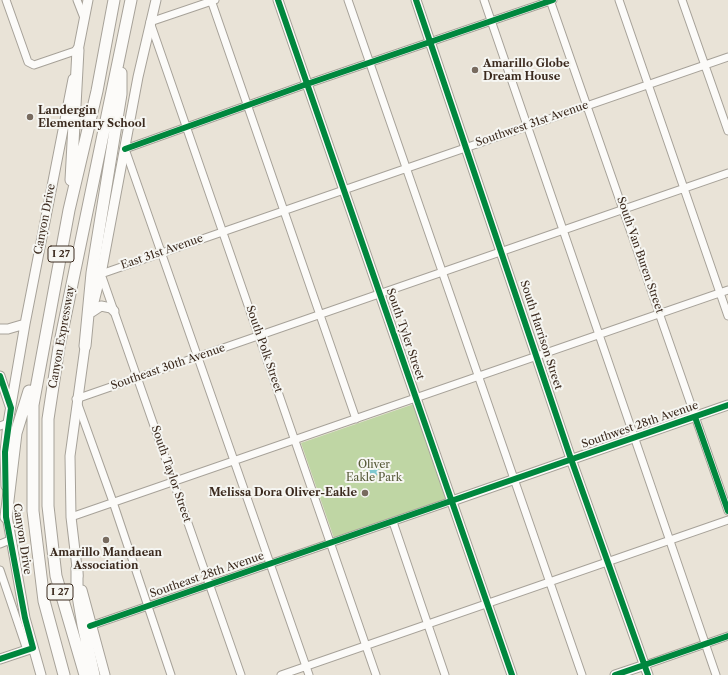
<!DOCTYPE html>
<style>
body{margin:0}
canvas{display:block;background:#e9e3d7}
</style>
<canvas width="728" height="675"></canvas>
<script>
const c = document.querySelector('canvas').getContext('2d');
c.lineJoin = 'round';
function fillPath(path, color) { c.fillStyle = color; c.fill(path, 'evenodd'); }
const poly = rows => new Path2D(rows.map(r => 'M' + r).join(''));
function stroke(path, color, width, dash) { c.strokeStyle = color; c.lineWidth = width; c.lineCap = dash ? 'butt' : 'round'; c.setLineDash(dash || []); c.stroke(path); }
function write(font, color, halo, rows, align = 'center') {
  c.font = font + ' "Libre Caslon Text",serif'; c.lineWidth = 4; c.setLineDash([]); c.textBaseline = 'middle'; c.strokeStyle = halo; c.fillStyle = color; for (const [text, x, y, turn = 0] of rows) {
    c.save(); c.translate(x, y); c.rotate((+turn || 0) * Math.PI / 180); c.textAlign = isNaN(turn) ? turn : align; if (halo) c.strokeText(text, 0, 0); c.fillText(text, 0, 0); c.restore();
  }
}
const green = poly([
 [414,404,447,499,334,538,301,443]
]);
const water = poly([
 '369 471a5 5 0 1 1 10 0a5 5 0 1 1-10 0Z'
]);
const minor = poly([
 [6,0,28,62,34,65,78,50],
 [77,0,84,18],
 [211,0,356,419],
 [215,0,150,22,376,675],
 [348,0,582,675],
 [484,0,716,675],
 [550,0,728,511],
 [619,0,728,316],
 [682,0,728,131],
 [0,426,8,423],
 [71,517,728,290],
 [393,522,445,675],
 [0,544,10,540],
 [0,570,27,650],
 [90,626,452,501],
 [645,665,728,636],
 [171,675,113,502,76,399,728,173],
 [241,675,101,274,728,57],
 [281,675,728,520],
 [309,675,125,149,307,84,553,0]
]);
const major = poly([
 [278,0,512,675],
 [416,0,571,459,648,675],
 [77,56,88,0],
 [92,310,101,274,138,77,156,0],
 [92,312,101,306,111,308,114,311],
 [0,329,8,329,25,324],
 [0,376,10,406],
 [6,486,5,452,8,423,25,324,73,79],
 [452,501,728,405],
 [6,510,25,618,41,675],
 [78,576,71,517,70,456,86,340],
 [82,590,105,675],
 [0,659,33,648],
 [615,675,645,665]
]);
const highway = poly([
 [71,180,78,50],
 [85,346,92,273,121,94,121,73],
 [6,517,16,433,29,391],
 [77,569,77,590,83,625,94,675],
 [64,675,44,601,33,511,33,405,69,210,97,91,114,0],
 [85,675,56,576,48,506,48,419,59,347,131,0]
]);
const cycleway = poly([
 [278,0,512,675],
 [416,0,571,459,648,675],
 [125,149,307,84,553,0],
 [0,376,11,408,5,452,6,517,25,618,33,648,0,659],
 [695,417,728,511],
 [90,626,728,405],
 [615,675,728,636]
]);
const markers = [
 [475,70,4,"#786b5f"],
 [30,117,4,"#786b5f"],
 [365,493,4,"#786b5f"],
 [106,540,4,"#786b5f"]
];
const shields = [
 [61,254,26],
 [60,592,26]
];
const shieldNames = [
 ["I 27",61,254],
 ["I 27",60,592]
];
const poiNames = [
 ["Amarillo Globe",483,64],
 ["Dream House",483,77],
 ["Landergin",38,111],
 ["Elementary School",38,124],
 ["Melissa Dora Oliver-Eakle",357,493,"right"],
 ["Amarillo Mandaean",106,553,"center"],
 ["Association",106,566,"center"]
];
const streetNames = [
 ["Southwest 31st Avenue",532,124,-19],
 ["Canyon Drive",45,219,-79],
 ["East 31st Avenue",162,252,-19],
 ["South Van Buren Street",640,255,71],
 ["South Tyler Street",405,334,71],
 ["South Harrison Street",541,335,72],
 ["Canyon Expressway",62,337,-80],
 ["South Polk Street",264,349,71],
 ["Southeast 30th Avenue",168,367,-19],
 ["Southwest 28th Avenue",640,425,-19],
 ["South Taylor Street",171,474,71],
 ["Canyon Drive",22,539,81],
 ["Southeast 28th Avenue",207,575,-19]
];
const parkNames = [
 ["Oliver",374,465],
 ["Eakle Park",374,478]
];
fillPath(green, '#bfd6a4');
fillPath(water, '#7fc8d0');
stroke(minor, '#a7a299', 9);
stroke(major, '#a7a299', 11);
stroke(highway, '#a7a299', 13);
stroke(minor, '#fcfbf9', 7);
stroke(major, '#fcfbf9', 9);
stroke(highway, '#fcfbf9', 11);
stroke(cycleway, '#00873e', 6);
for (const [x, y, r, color] of markers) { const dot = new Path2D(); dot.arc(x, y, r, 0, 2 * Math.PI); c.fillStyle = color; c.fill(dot); stroke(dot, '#f6f6f2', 1.5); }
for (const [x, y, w] of shields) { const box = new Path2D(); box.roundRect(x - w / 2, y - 8, w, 16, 3); c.fillStyle = '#f6f6f2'; c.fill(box); stroke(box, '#3b2a1e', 1); }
write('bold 10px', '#3b2a1e', null, shieldNames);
write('bold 11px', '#3b2a1e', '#f6f6f2', poiNames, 'left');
write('11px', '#3b2a1e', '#f6f6f2', streetNames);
write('11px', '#585b3a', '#f6f6f2', parkNames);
</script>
